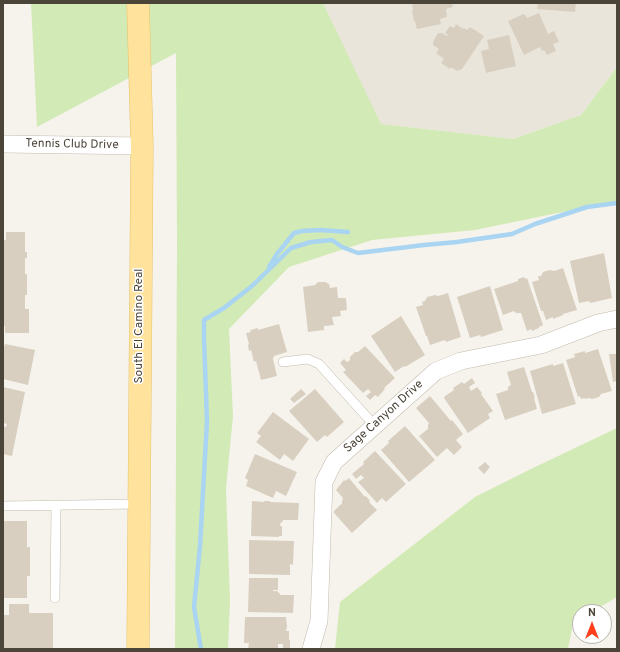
<!DOCTYPE html>
<style>
body{margin:0}
#map{position:relative;width:620px;height:652px;overflow:hidden;background:#f6f3ec;font-family:Overpass,sans-serif}
canvas{display:block}
.frame{position:absolute;inset:0;border:4px solid #4b4439;pointer-events:none}
.north{position:absolute;left:572px;top:604px;width:40px;height:40px;box-sizing:border-box;background:#fff;border:1px solid #b7b4b0;border-radius:50%;rotate:0deg;font-size:11px;font-weight:700;line-height:16px;text-align:center;color:#4b4439}
.north::after{content:'';display:block;margin:auto;width:14px;height:18px;background:#fc3f1d;clip-path:polygon(50% 0,100% 100%,50% 72%,0 100%)}
</style>
<div id="map">
<canvas width="620" height="652"></canvas>
<div class="frame"></div>
<div class="north">N</div>
</div>
<script>
const c = document.querySelector('canvas').getContext('2d');
c.lineJoin = 'round';
function fillPath(path, color) { c.fillStyle = color; c.fill(path, 'evenodd'); }
const poly = rows => new Path2D(rows.map(r => 'M' + r).join(''));
function stroke(path, color, width, dash) { c.strokeStyle = color; c.lineWidth = width; c.lineCap = dash ? 'butt' : 'round'; c.setLineDash(dash || []); c.stroke(path); }
function write(font, color, halo, rows, align = 'center') {
  c.font = font + ' Overpass,sans-serif'; c.lineWidth = 3; c.setLineDash([]); c.textBaseline = 'middle'; c.strokeStyle = halo; c.fillStyle = color; for (const [text, x, y, turn = 0] of rows) {
    c.save(); c.translate(x, y); c.rotate((+turn || 0) * Math.PI / 180); c.textAlign = isNaN(turn) ? turn : align; if (halo) c.strokeText(text, 0, 0); c.fillText(text, 0, 0); c.restore();
  }
}
const residential = poly([
 [323,3,617,3,617,67,581,115,513,139,380,124]
]);
const green = poly([
 [31,3,323,3,381,124,513,139,581,115,617,67,617,203,587,207,475,230,372,240,289,267,229,329,233,416,226,488,230,601,228,649,175,649,177,243,176,53,37,127],
 [617,428,617,597,592,612,580,612,580,619,573,623,568,649,335,649,340,602,475,497,531,469]
]);
const stream = poly([
 [269,267,277,254,294,233,302,231,320,230,348,232],
 [201,649,194,607,200,546,207,421,204,339,204,320,224,308,252,286,291,248,311,242,332,240,342,247,358,253,424,245,457,242,512,234,535,224,587,207,617,203]
]);
const building = poly([
 [414,3,452,3,453,7,446,9,447,17,440,19,441,24,417,29,415,21,414,21,412,11,413,11,412,5,414,4],
 [538,3,576,3,575,12,537,9],
 [539,13,548,34,554,31,559,42,553,44,556,51,547,55,544,50,542,51,540,47,524,55,508,21,524,14,527,18],
 [456,24,463,29,464,28,467,30,470,27,484,36,462,69,457,71,451,67,450,69,441,63,444,59,436,53,439,49,433,45,433,42,438,33,442,33,447,36,448,35,445,33,450,26,454,28],
 [509,35,516,66,486,73,481,51,489,49,487,40],
 [6,232,25,232,25,252,27,252,27,258,25,258,25,274,27,274,27,295,25,295,25,309,29,309,29,333,5,333,5,326,3,326,3,240,6,240],
 [604,253,612,298,590,303,589,301,579,303,570,261],
 [563,268,577,310,563,314,563,315,553,319,553,317,546,320,543,311,541,311,532,282,539,280,538,276,541,276,543,272,550,270,554,271],
 [524,277,525,279,527,278,543,325,539,327,539,328,532,331,531,329,527,331,521,313,516,313,514,311,503,315,494,289,518,281,518,279],
 [318,282,325,282,329,284,330,288,337,287,338,298,346,298,347,310,340,311,341,316,332,317,334,325,324,326,324,330,308,332,303,287,315,285],
 [490,286,494,300,503,330,481,337,480,335,470,338,457,297],
 [448,293,461,337,446,342,445,340,430,345,427,336,426,336,416,307,423,305,422,302,425,301,427,297,435,295,438,296],
 [401,316,425,355,405,367,404,366,395,372,371,336],
 [279,324,287,352,274,356,273,359,277,376,261,380,256,361,254,362,251,350,249,351,248,345,249,344,246,333,251,332,250,330,258,328,258,330],
 [5,344,35,350,28,385,3,379,3,351],
 [365,346,395,378,384,388,385,389,378,397,375,395,370,400,366,396,371,392,368,389,363,393,343,372,346,370,340,363,344,359,347,362,350,360,350,357,355,352,358,352],
 [598,349,612,391,601,394,599,397,592,399,589,398,585,399,585,398,581,399,580,396,578,397,566,360,575,357,574,354,585,351,585,353],
 [609,354,617,354,617,381,613,382],
 [563,363,576,404,542,414,530,371,553,364,553,366],
 [524,367,532,392,533,392,535,398,534,398,537,409,505,420,496,394,508,390,508,387,511,385,507,372],
 [472,378,475,383,469,387,471,391,477,387,482,393,481,394,493,411,488,414,490,418,468,433,444,398,445,398,444,397,454,390,453,388,462,382,464,384],
 [3,387,25,392,12,456,3,454,3,426,6,427,7,424,3,423],
 [301,389,306,394,294,403,290,399],
 [315,389,344,422,327,437,325,435,317,442,289,411],
 [430,396,451,421,452,420,463,434,456,440,462,447,454,455,447,448,437,457,419,436,428,429,428,425,429,423,416,408],
 [273,412,309,439,293,461,284,454,280,460,256,442,261,436,257,433],
 [405,426,435,460,409,482,381,450,389,443,388,441],
 [375,451,406,484,386,502,382,498,377,503,358,482,364,478,361,475,356,479,352,474,364,464,363,462],
 [255,454,297,472,286,496,276,491,273,498,246,486,248,480,245,478],
 [485,462,490,467,484,474,478,468],
 [349,478,365,497,366,496,370,501,369,502,377,510,352,533,334,513,334,511,341,504,342,505,342,502,343,498,336,490,344,480,345,481],
 [252,501,264,502,264,501,270,501,270,502,299,503,298,520,283,520,283,521,280,524,280,526,282,526,282,536,279,536,279,537,251,536],
 [3,521,27,521,27,547,30,547,30,576,27,576,27,598,3,598],
 [249,540,294,541,293,565,290,564,290,575,249,574],
 [249,578,278,578,278,590,273,590,273,591,277,591,280,594,280,595,294,595,293,613,248,612],
 [9,604,29,604,29,613,53,613,53,649,3,649,3,615,9,615],
 [245,617,286,617,287,626,286,631,289,631,289,640,290,640,290,649,283,649,283,644,278,644,278,649,248,649,249,643,244,643]
]);
const lane = poly([
 [283,362,308,359,319,364,375,426],
 [3,506,139,504],
 [55,598,56,505]
]);
const street = poly([
 [3,144,142,146],
 [311,649,319,621,324,482,334,462,436,371,461,361,541,345,598,323,617,319]
]);
const primary = poly([
 [138,3,142,146,138,649]
]);
const streetNames = [
 ["Tennis Club Drive",72,145,1],
 ["South El Camino Real",140,326,-90],
 ["Sage Canyon Drive",384,417,-42]
];
fillPath(residential, '#eae5da');
fillPath(green, '#d2eab5');
stroke(stream, '#a9d4f2', 4.5);
fillPath(building, '#d8cfc1');
stroke(lane, '#c2bbae', 10);
stroke(street, '#c2bbae', 18);
stroke(primary, '#e6c16a', 23);
stroke(lane, '#fff', 9);
stroke(street, '#fff', 17);
stroke(primary, '#ffe39c', 22);
write('12px', '#4b4439', '#fff', streetNames);
</script>
